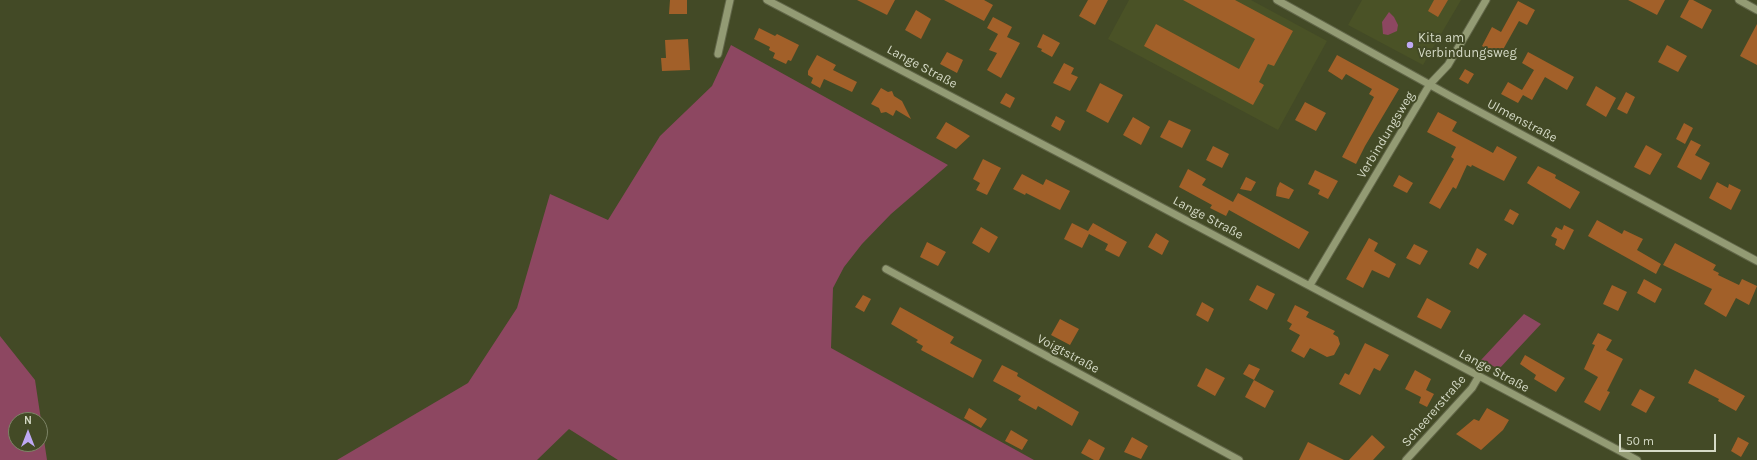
<!DOCTYPE html>
<meta charset="utf-8">
<style>
body{margin:0}
#map{position:relative;width:1757px;height:460px;overflow:hidden;background:#434a26;font-family:Karla,sans-serif}
canvas{display:block}
.north{position:absolute;left:8px;top:412px;width:40px;height:40px;box-sizing:border-box;background:#434a26;border:1px solid #7d8466;border-radius:50%;rotate:0deg;font-size:11px;font-weight:700;line-height:16px;text-align:center;color:#d5dac6}
.north::after{content:'';display:block;margin:auto;width:14px;height:18px;background:#bfa9f4;clip-path:polygon(50% 0,100% 100%,50% 72%,0 100%)}
.scale{position:absolute;left:1619px;top:434px;width:97px;height:18px;box-sizing:border-box;border:2px solid #d5dac6;border-top:0;padding-left:5px;font-size:12px;line-height:14px;white-space:nowrap;color:#d5dac6;-webkit-text-stroke:3px #434a26;paint-order:stroke}
</style>
<div id="map">
<canvas width="1757" height="460"></canvas>
<div class="north">N</div>
<div class="scale">50 m</div>
</div>
<script>
const c = document.querySelector('canvas').getContext('2d');
c.lineJoin = 'round';
function fillPath(path, color) { c.fillStyle = color; c.fill(path, 'evenodd'); }
const poly = rows => new Path2D(rows.map(r => 'M' + r).join(''));
function stroke(path, color, width, dash) { c.strokeStyle = color; c.lineWidth = width; c.lineCap = dash ? 'butt' : 'round'; c.setLineDash(dash || []); c.stroke(path); }
function write(font, color, halo, rows, align = 'center') {
  c.font = font + ' Karla,sans-serif'; c.lineWidth = 4; c.setLineDash([]); c.textBaseline = 'middle'; c.strokeStyle = halo; c.fillStyle = color; for (const [text, x, y, turn = 0] of rows) {
    c.save(); c.translate(x, y); c.rotate((+turn || 0) * Math.PI / 180); c.textAlign = isNaN(turn) ? turn : align; if (halo) c.strokeText(text, 0, 0); c.fillText(text, 0, 0); c.restore();
  }
}
const built = poly([
 [1129,0,1251,0,1327,41,1278,130,1108,39],
 [1362,0,1461,0,1423,65,1348,25]
]);
const green = poly([
 [1389,12,1394,17,1398,25,1397,31,1388,35,1383,34,1382,22],
 [731,45,948,165,891,214,862,244,844,267,833,288,831,348,1034,460,618,460,569,429,537,460,337,460,468,383,517,308,550,194,608,220,660,136,712,86],
 [1524,314,1541,324,1499,369,1481,360],
 [0,336,35,380,47,460,0,460],
 [16,420,40,420,40,444,16,444]
]);
const building = poly([
 [670,0,687,0,687,14,669,14],
 [857,0,895,0,887,15],
 [944,0,984,0,993,5,984,21],
 [1088,0,1108,0,1095,25,1079,16],
 [1183,0,1235,0,1293,31,1274,66,1268,64,1259,82,1264,85,1253,105,1144,46,1156,24,1239,69,1255,39],
 [1434,0,1448,0,1438,17,1428,11],
 [1628,0,1665,0,1657,15],
 [1689,0,1693,0,1712,10,1702,29,1680,17],
 [1518,1,1535,10,1527,25,1519,21,1500,55,1482,46,1492,27,1501,32],
 [916,10,931,19,921,39,905,30],
 [993,17,1012,27,1007,37,1020,43,1001,78,987,70,997,53,989,50,998,34,987,28],
 [1757,24,1757,65,1740,56],
 [759,28,775,36,777,34,799,45,791,61,788,60,786,64,773,58,775,53,769,50,770,47,754,39],
 [1043,34,1060,43,1052,57,1041,51,1042,49,1037,47],
 [688,39,690,70,662,71,661,58,666,58,665,40],
 [1667,45,1687,56,1678,72,1658,62],
 [947,52,963,60,957,73,940,64],
 [1528,52,1574,77,1567,90,1545,77,1532,100,1523,95,1518,103,1501,94,1508,82,1522,90,1534,70,1522,63],
 [817,55,836,65,833,70,857,82,852,92,824,79,820,88,811,83,813,78,808,75,808,71],
 [1337,55,1399,89,1365,146,1356,164,1342,157,1374,97,1369,94,1372,89,1346,74,1342,80,1328,71],
 [1064,63,1074,68,1071,74,1078,77,1070,91,1053,83],
 [1465,69,1474,74,1468,84,1459,79],
 [1100,83,1123,95,1108,123,1086,111],
 [1596,86,1616,98,1606,117,1586,105],
 [881,88,888,92,892,91,894,96,902,101,911,119,896,110,893,116,886,112,881,113,879,108,871,104],
 [1626,92,1635,97,1627,114,1617,109],
 [1006,93,1015,98,1010,108,1000,103],
 [1305,102,1326,113,1316,131,1295,120],
 [1438,112,1457,122,1452,131,1493,153,1497,146,1517,157,1504,181,1472,165,1471,167,1467,165,1456,189,1453,187,1440,209,1429,203,1454,159,1451,157,1456,147,1427,132],
 [1056,116,1065,121,1060,131,1051,126],
 [1133,117,1150,127,1141,145,1123,135],
 [1169,120,1191,130,1182,148,1160,137],
 [946,122,970,136,956,149,936,138],
 [1684,123,1693,128,1685,144,1676,139],
 [1691,140,1701,145,1695,155,1710,163,1701,180,1677,167],
 [1646,145,1662,154,1650,175,1634,167],
 [1213,146,1229,154,1222,168,1206,160],
 [983,159,1001,168,987,195,976,190,980,183,973,179],
 [1538,166,1556,175,1555,178,1580,192,1570,209,1527,183],
 [1188,169,1206,179,1202,185,1233,202,1238,193,1309,232,1299,249,1229,210,1226,216,1210,208,1212,205,1179,187],
 [1315,170,1338,181,1328,199,1318,194,1320,190,1308,184],
 [1022,174,1043,185,1046,179,1070,191,1060,210,1026,193,1025,195,1013,189],
 [1399,175,1413,183,1407,193,1393,186],
 [1246,177,1256,182,1251,191,1240,189],
 [1280,182,1294,190,1289,199,1276,196,1277,188],
 [1717,182,1728,188,1729,184,1741,190,1731,210,1709,198],
 [1510,209,1519,214,1513,225,1504,220],
 [1597,220,1622,234,1624,230,1643,239,1637,250,1661,264,1656,274,1588,236],
 [1072,223,1088,231,1093,223,1127,242,1119,257,1105,250,1108,244,1089,234,1082,248,1064,239],
 [1564,225,1574,230,1564,250,1555,245,1557,239,1551,236,1556,227,1562,230],
 [981,227,998,237,989,253,972,243],
 [1156,233,1169,241,1162,255,1148,247],
 [1369,238,1378,243,1374,251,1396,264,1389,278,1372,270,1363,288,1346,279],
 [927,242,946,252,938,266,920,257],
 [1675,243,1716,265,1713,270,1719,273,1718,275,1739,285,1742,279,1757,286,1749,305,1736,298,1726,317,1704,304,1712,289,1663,265],
 [1414,244,1428,251,1420,265,1406,258],
 [1477,248,1487,254,1478,269,1469,264],
 [1644,279,1662,289,1655,303,1637,293],
 [1257,285,1275,294,1267,310,1249,300],
 [1612,285,1627,292,1618,311,1603,304],
 [863,295,871,299,864,312,855,307],
 [1427,298,1451,311,1441,329,1417,317],
 [1202,302,1214,309,1208,322,1196,315],
 [1295,305,1309,312,1306,317,1335,331,1333,334,1338,337,1340,344,1334,355,1327,357,1310,348,1304,358,1291,351,1300,335,1289,329,1292,324,1287,321],
 [900,307,954,337,950,343,982,360,973,378,921,350,923,346,916,342,918,340,891,324],
 [1060,319,1079,329,1070,345,1051,335],
 [1598,333,1612,340,1606,350,1623,359,1607,391,1610,392,1600,411,1584,402,1598,377,1584,369,1595,345,1592,344],
 [1365,343,1389,355,1380,371,1374,368,1360,395,1339,384,1345,373,1349,375],
 [1525,355,1565,378,1556,392,1534,379,1536,375,1520,364],
 [1249,364,1260,369,1254,380,1243,374],
 [1002,365,1018,373,1017,376,1079,412,1072,426,1038,406,1036,410,1018,400,1021,396,993,381],
 [1206,368,1225,378,1215,396,1197,386],
 [1695,369,1745,396,1736,411,1718,401,1719,399,1688,383],
 [1415,370,1431,379,1426,390,1434,394,1427,407,1419,403,1421,397,1405,389],
 [1254,380,1274,391,1265,408,1245,397],
 [1640,389,1655,397,1646,413,1631,405],
 [969,408,987,419,981,428,964,418],
 [1487,408,1509,420,1503,430,1481,450,1456,434,1474,419,1479,421],
 [1011,430,1028,440,1022,450,1005,441],
 [1372,435,1385,447,1373,460,1349,460],
 [1132,437,1148,446,1141,459,1124,452],
 [1738,437,1749,443,1741,457,1731,451],
 [1089,439,1105,448,1099,460,1094,460,1081,453],
 [1308,442,1344,460,1299,460]
]);
const minor = poly([
 [767,0,1084,166,1637,460],
 [1277,0,1452,97,1757,261],
 [1739,0,1757,10],
 [718,54,730,0],
 [886,269,1239,460],
 [1310,285,1430,84,1448,65,1486,0],
 [1406,460,1472,388,1479,376]
]);
const markers = [
 [1410,45,4,"#bfa9f4"]
];
const poiNames = [
 ["Kita am",1418,38],
 ["Verbindungsweg",1418,53]
];
const streetNames = [
 ["Lange Straße",922,67,28],
 ["Ulmenstraße",1522,121,28],
 ["Verbindungsweg",1386,135,-59],
 ["Lange Straße",1208,218,28],
 ["Voigtstraße",1068,354,28],
 ["Lange Straße",1494,371,28],
 ["Scheererstraße",1434,411,-49]
];
fillPath(built, '#4a5226');
fillPath(green, '#8d4761');
fillPath(building, '#a26029');
stroke(minor, '#616648', 9);
stroke(minor, '#939b74', 7);
for (const [x, y, r, color] of markers) { const dot = new Path2D(); dot.arc(x, y, r, 0, 2 * Math.PI); c.fillStyle = color; c.fill(dot); stroke(dot, '#434a26', 1.5); }
write('13px', '#d5dac6', '#434a26', poiNames, 'left');
write('13px', '#d5dac6', '#434a26', streetNames);
</script>
